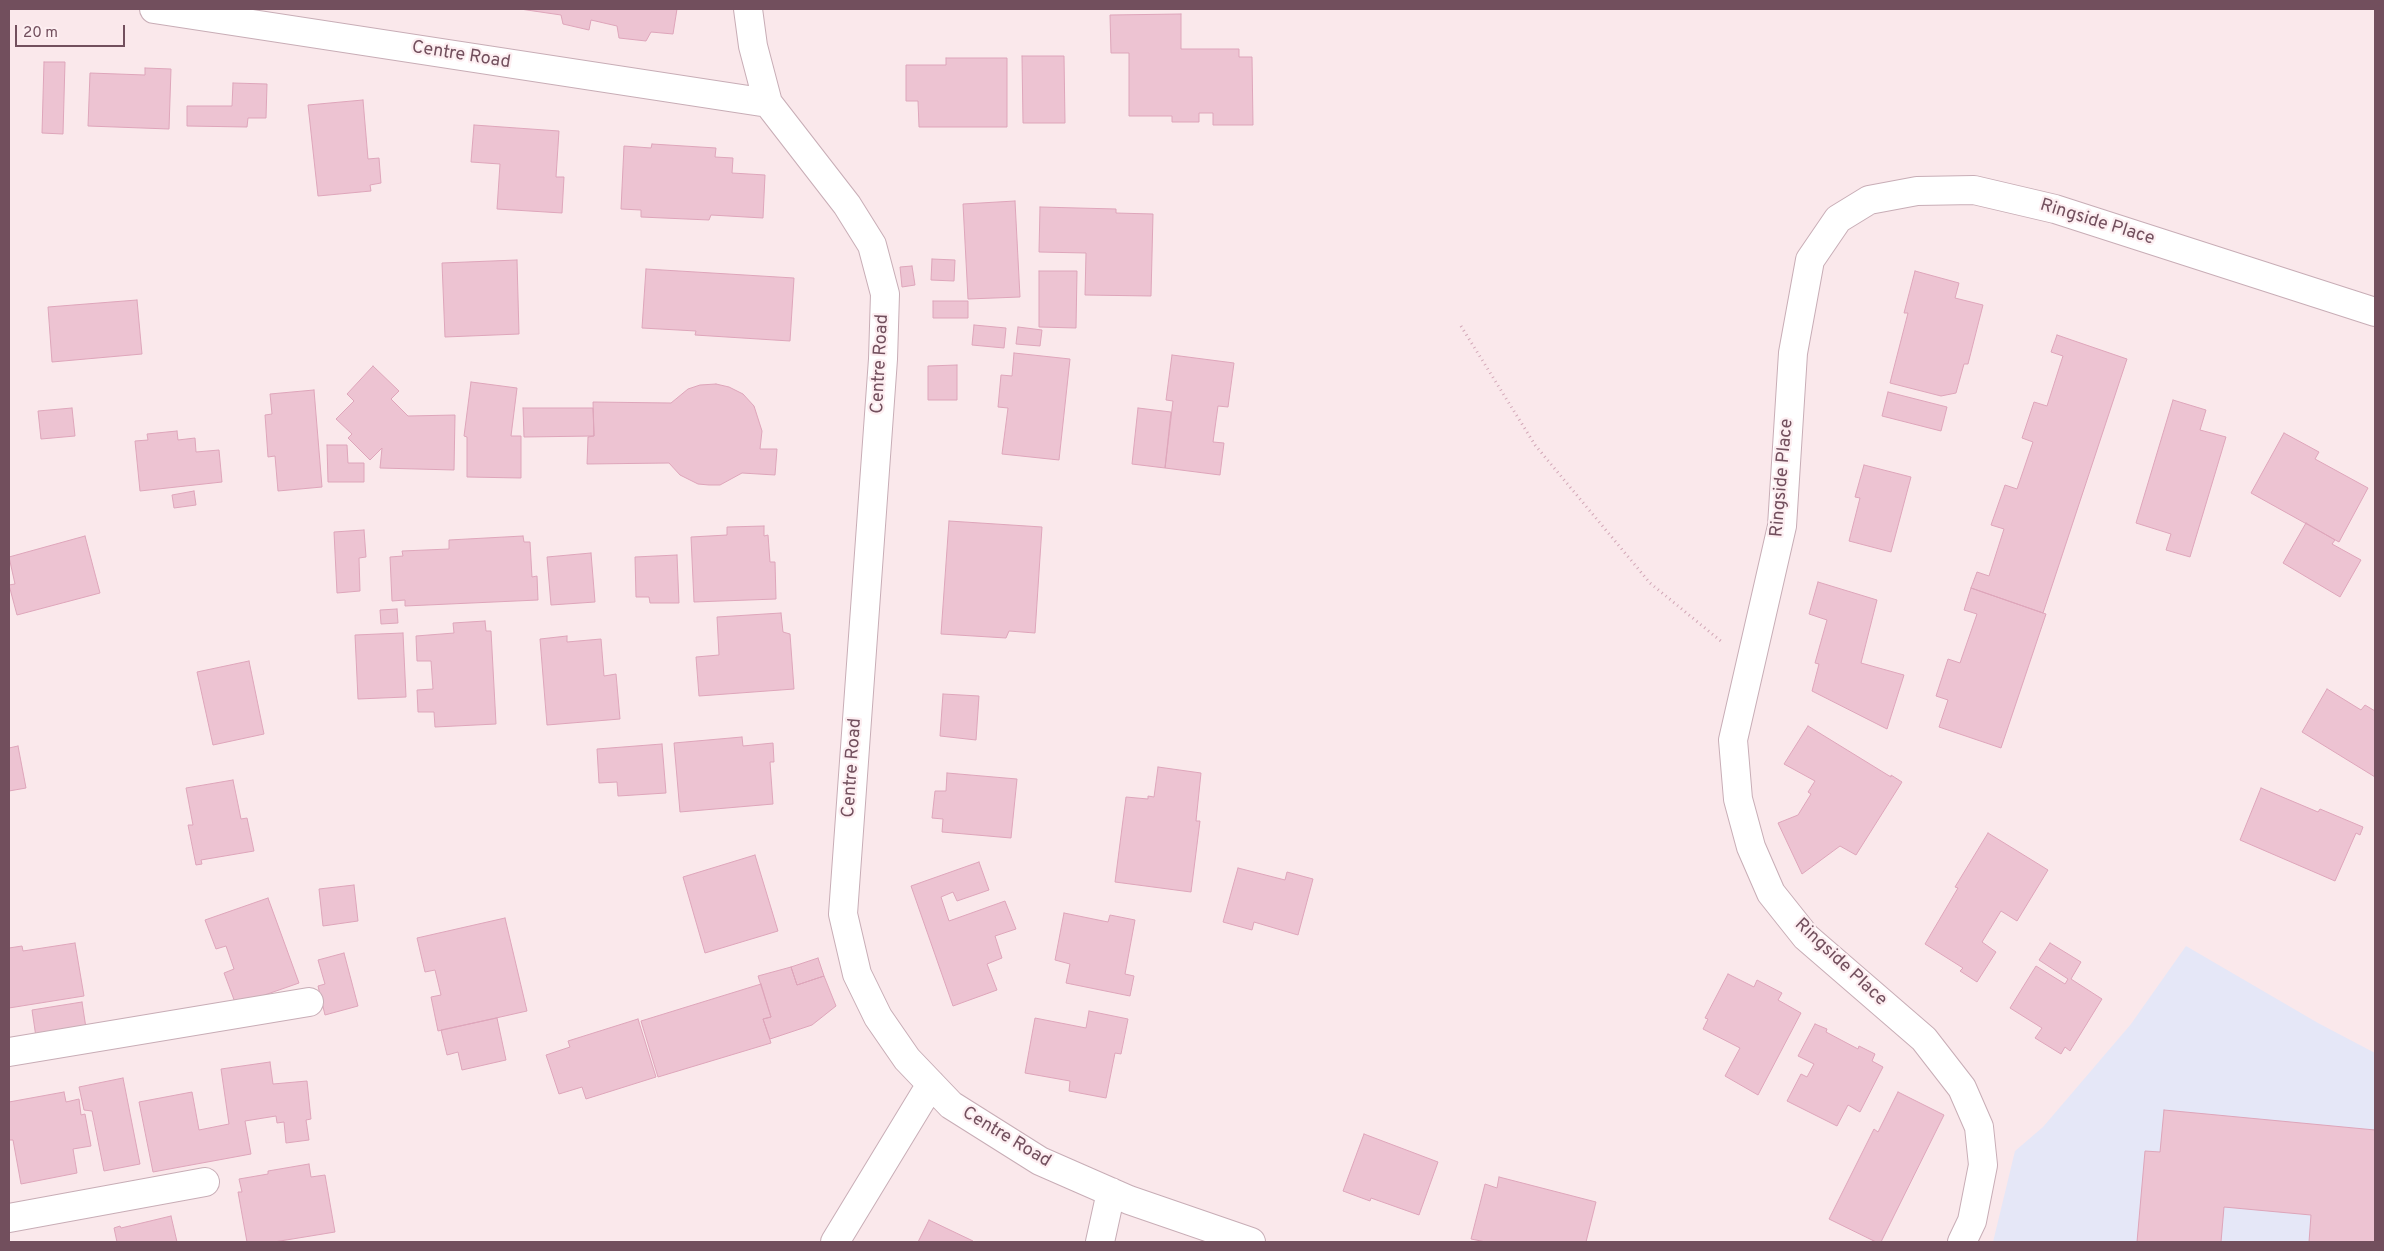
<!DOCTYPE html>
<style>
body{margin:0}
#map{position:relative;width:2384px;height:1251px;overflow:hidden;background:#fae8eb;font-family:Overpass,sans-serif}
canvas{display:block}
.frame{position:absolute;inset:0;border:10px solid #724f5d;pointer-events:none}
.scale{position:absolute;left:15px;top:25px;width:110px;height:22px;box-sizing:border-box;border:2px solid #724f5d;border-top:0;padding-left:6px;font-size:15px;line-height:18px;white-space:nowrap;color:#724f5d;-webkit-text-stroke:4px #fdeef1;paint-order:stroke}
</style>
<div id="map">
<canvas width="2384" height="1251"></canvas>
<div class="frame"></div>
<div class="scale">20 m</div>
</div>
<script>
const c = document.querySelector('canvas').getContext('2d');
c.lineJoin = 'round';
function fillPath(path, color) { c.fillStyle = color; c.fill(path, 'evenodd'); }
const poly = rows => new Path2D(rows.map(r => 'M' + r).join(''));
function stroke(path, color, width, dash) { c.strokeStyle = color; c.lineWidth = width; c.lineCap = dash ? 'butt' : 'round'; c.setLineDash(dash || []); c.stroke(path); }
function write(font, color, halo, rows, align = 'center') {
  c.font = font + ' Overpass,sans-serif'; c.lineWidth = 4.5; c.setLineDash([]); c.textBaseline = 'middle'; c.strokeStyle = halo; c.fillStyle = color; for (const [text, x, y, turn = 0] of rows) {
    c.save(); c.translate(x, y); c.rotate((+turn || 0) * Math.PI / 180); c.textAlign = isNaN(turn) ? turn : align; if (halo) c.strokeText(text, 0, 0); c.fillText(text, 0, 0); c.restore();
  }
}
const education = poly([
 [2186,946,2318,1023,2375,1053,2375,1242,1993,1242,2015,1151,2043,1127,2131,1024]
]);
const building = poly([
 [520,9,677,9,673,34,651,32,646,41,619,38,617,26,591,20,589,30,563,24,561,15,520,9],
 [1181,14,1181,49,1239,49,1239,57,1252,57,1253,125,1213,125,1213,113,1199,113,1199,122,1172,122,1172,116,1129,116,1129,53,1111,53,1110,15,1181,14],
 [1022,56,1064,56,1065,123,1023,123,1022,56],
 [946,58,1007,58,1007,127,919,127,918,101,906,101,906,65,946,65,946,58],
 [44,62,65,62,63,134,42,133,44,62],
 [145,68,171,69,169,129,88,126,90,73,145,75,145,68],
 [233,83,267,84,266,118,248,118,247,127,187,126,187,106,232,106,233,83],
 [363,100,368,159,379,158,381,183,370,185,371,191,318,196,308,105,363,100],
 [474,125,559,131,556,177,564,177,562,213,497,209,500,164,471,162,474,125],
 [652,144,716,148,715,157,733,158,732,173,765,175,763,218,711,215,709,220,641,217,641,210,621,209,624,146,651,148,652,144],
 [1015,201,1020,297,968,299,963,204,1015,201],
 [1040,207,1116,209,1116,213,1153,214,1151,296,1085,295,1086,253,1039,252,1040,207],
 [932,259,955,260,954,281,931,280,932,259],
 [517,260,519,334,445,337,442,263,517,260],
 [912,266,915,285,902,287,900,267,912,266],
 [646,269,794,278,790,341,695,335,696,331,642,328,646,269],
 [1039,271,1077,271,1076,328,1039,327,1039,271],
 [1915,271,1959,283,1955,298,1983,305,1968,364,1964,364,1956,393,1941,396,1890,383,1908,313,1904,313,1915,271],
 [137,300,142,354,52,362,48,307,137,300],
 [933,301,968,301,968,318,933,318,933,301],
 [974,325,1006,328,1004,348,972,345,974,325],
 [1018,327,1042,330,1040,346,1016,344,1018,327],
 [2057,335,2127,359,2043,613,1971,588,1977,572,1989,576,2004,529,1991,525,2005,485,2017,489,2033,442,2022,438,2034,402,2047,406,2063,356,2051,352,2057,335],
 [1014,353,1070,359,1059,460,1002,454,1008,408,998,407,1001,375,1012,376,1014,353],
 [1172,355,1234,363,1228,407,1218,406,1213,442,1224,443,1220,475,1165,468,1173,401,1166,400,1172,355],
 [957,365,957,400,928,400,928,366,957,365],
 [373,366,399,391,391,399,408,416,455,415,454,470,380,468,382,448,370,460,348,438,352,434,336,419,354,401,347,394,373,366],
 [471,382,517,388,511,436,521,436,521,478,467,477,467,437,464,436,471,382],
 [716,384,729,387,743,394,754,406,762,431,760,449,777,449,775,475,742,473,720,485,709,485,698,484,680,475,669,463,587,464,588,437,594,436,593,402,671,403,688,389,700,385,716,384],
 [314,390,322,487,278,491,275,456,268,457,265,415,272,414,270,394,314,390],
 [1888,392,1947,407,1941,431,1882,416,1888,392],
 [2173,400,2206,410,2200,430,2226,437,2190,557,2166,550,2171,534,2136,523,2173,400],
 [72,408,75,436,41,439,38,411,72,408],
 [523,408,593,408,594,436,524,437,523,408],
 [1138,408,1171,412,1165,468,1132,464,1138,408],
 [177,431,178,440,195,438,196,452,219,450,222,482,140,491,135,441,148,440,147,434,177,431],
 [2284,433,2319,452,2315,459,2368,488,2339,542,2251,493,2284,433],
 [327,445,347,445,348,463,364,463,364,482,328,482,327,445],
 [1864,465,1911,477,1891,552,1849,541,1860,498,1855,497,1864,465],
 [194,491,196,505,174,508,172,495,194,491],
 [949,521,1042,527,1035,633,1009,631,1006,638,941,634,949,521],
 [2306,523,2335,540,2332,544,2361,560,2340,597,2283,563,2306,523],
 [764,526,764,536,768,535,770,562,775,562,776,599,694,602,691,537,727,535,727,527,764,526],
 [364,530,366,557,359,558,360,591,337,593,334,532,364,530],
 [85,536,100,593,17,615,9,585,15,584,9,557,85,536],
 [523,536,524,542,530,542,532,577,537,576,538,600,405,606,405,600,392,601,390,557,403,556,402,551,449,549,449,540,523,536],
 [591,553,595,602,551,605,547,557,591,553],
 [677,555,679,603,650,603,649,597,636,597,635,557,677,555],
 [1818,582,1877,600,1861,663,1904,675,1887,729,1812,691,1819,664,1815,663,1827,620,1809,614,1818,582],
 [1971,588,2046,614,2001,748,1939,727,1948,700,1936,696,1948,659,1960,663,1977,614,1964,610,1971,588],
 [397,609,398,623,381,624,380,610,397,609],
 [781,613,783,632,790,634,794,689,699,696,696,657,719,655,717,617,781,613],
 [485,621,486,631,491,631,496,724,435,727,434,712,418,712,417,690,433,689,431,661,417,661,416,636,454,633,453,623,485,621],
 [403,633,406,697,358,699,355,635,403,633],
 [567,636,567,642,601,639,604,676,616,674,620,719,547,725,540,639,567,636],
 [249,661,264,734,213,745,197,672,249,661],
 [2327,689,2361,710,2365,705,2375,711,2375,777,2302,732,2327,689],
 [943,694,979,696,976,740,940,736,943,694],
 [1808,726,1891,777,1891,775,1902,782,1856,855,1840,846,1802,874,1778,823,1798,815,1811,794,1808,792,1815,781,1784,764,1808,726],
 [742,737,743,746,773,743,774,762,770,762,773,804,680,812,674,743,742,737],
 [662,744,666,793,618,796,617,782,599,783,597,749,662,744],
 [18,746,26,788,9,791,9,748,18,746],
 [1158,767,1201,773,1196,821,1200,821,1191,892,1115,882,1126,797,1148,799,1148,796,1154,797,1158,767],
 [947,773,1017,779,1011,838,942,832,943,819,932,818,935,791,946,791,947,773],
 [233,780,241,819,247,818,254,851,201,860,202,864,196,865,188,825,193,825,186,788,233,780],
 [2261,788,2318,812,2320,809,2363,827,2360,835,2356,833,2335,881,2240,840,2261,788],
 [1988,833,2048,870,2017,921,2001,911,1982,942,1996,952,1977,982,1960,971,1963,968,1925,944,1958,888,1955,887,1988,833],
 [755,855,778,931,705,953,683,877,755,855],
 [979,862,989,890,957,901,953,892,941,897,949,921,1005,901,1016,929,995,936,1002,958,987,964,997,990,953,1006,911,886,979,862],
 [1238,868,1285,880,1287,872,1313,879,1298,935,1254,922,1252,930,1223,922,1238,868],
 [354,885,358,921,323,926,319,889,354,885],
 [268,898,299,983,236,1005,224,973,234,969,226,946,216,949,205,920,268,898],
 [1064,913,1108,922,1110,915,1135,920,1125,974,1134,976,1130,996,1066,983,1070,964,1055,960,1064,913],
 [505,918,527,1011,438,1031,431,997,441,995,435,970,425,972,417,938,505,918],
 [75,943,84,996,9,1008,9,948,22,946,23,951,75,943],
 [2050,943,2081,962,2071,979,2102,999,2070,1051,2065,1047,2061,1054,2035,1038,2042,1028,2010,1008,2036,966,2065,984,2068,979,2039,960,2050,943],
 [344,953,358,1006,325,1015,318,986,325,984,318,960,344,953],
 [818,958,824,976,797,985,791,967,818,958],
 [791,967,797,985,824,976,836,1006,812,1025,770,1039,763,1019,771,1017,758,976,791,967],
 [1728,974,1754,987,1757,980,1782,993,1778,1000,1801,1013,1758,1095,1725,1076,1740,1048,1703,1029,1708,1019,1705,1018,1728,974],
 [761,984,771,1017,763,1019,771,1043,658,1077,641,1021,761,984],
 [82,1002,86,1028,36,1037,32,1010,82,1002],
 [1089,1011,1128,1019,1121,1054,1115,1053,1106,1098,1069,1091,1070,1081,1025,1073,1035,1018,1086,1028,1089,1011],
 [497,1018,506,1060,462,1070,458,1052,447,1055,441,1030,497,1018],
 [638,1019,656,1077,586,1099,582,1087,559,1094,546,1055,570,1047,568,1041,638,1019],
 [1815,1024,1827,1029,1826,1032,1858,1049,1859,1046,1875,1054,1872,1061,1883,1067,1860,1112,1848,1105,1837,1126,1787,1101,1801,1074,1807,1077,1814,1064,1798,1056,1815,1024],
 [270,1062,273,1084,307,1081,311,1119,306,1120,309,1140,286,1143,284,1122,277,1123,276,1116,245,1121,251,1154,153,1172,139,1102,192,1092,199,1130,229,1124,221,1069,270,1062],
 [123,1078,140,1164,104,1171,92,1111,84,1110,79,1087,123,1078],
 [64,1092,66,1102,79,1099,81,1115,85,1114,91,1146,73,1149,77,1173,21,1184,13,1140,9,1140,9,1102,64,1092],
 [1898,1092,1944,1115,1881,1242,1876,1242,1829,1219,1874,1129,1878,1132,1898,1092],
 [2164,1110,2375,1130,2375,1242,2309,1242,2311,1215,2224,1207,2221,1242,2137,1242,2145,1151,2160,1152,2164,1110],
 [1364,1134,1438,1162,1419,1215,1371,1198,1370,1201,1343,1191,1364,1134],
 [309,1164,311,1177,325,1175,335,1232,274,1242,247,1242,238,1192,242,1192,239,1179,268,1174,268,1171,309,1164],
 [1499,1177,1596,1202,1586,1242,1486,1242,1471,1239,1485,1184,1497,1188,1499,1177],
 [171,1216,177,1242,117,1242,114,1228,120,1226,121,1228,171,1216],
 [929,1220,973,1241,972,1242,918,1242,929,1220]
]);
const path = poly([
 [1461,326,1535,445,1650,583,1722,642]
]);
const minor = poly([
 [154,9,768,103,847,205,872,245,885,294,883,359,843,914,857,974,878,1017,907,1059,951,1105,1040,1161,1129,1200,1251,1242],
 [748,9,753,46,768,103],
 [9,1052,309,1002],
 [9,1218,205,1182],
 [835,1242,931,1084],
 [1100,1242,1111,1192],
 [1962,1242,1972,1221,1983,1165,1979,1127,1962,1088,1924,1039,1806,937,1771,893,1751,847,1738,799,1733,740,1782,526,1793,353,1810,260,1838,219,1869,200,1917,191,1974,190,2055,209,2375,312]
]);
const streetNames = [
 ["Centre Road",461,56,9],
 ["Ringside Place",2097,223,17],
 ["Centre Road",881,364,-87],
 ["Ringside Place",1783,478,-85],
 ["Centre Road",853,768,-86],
 ["Ringside Place",1840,963,43],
 ["Centre Road",1006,1138,31]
];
fillPath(education, '#e5e7f7');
fillPath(building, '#edc3d2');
stroke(building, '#dea5ba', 1);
stroke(minor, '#c8adb6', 30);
stroke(path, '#d2a6b6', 3, [1, 4]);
stroke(minor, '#fff', 28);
write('18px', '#724f5d', '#fdeef1', streetNames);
</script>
